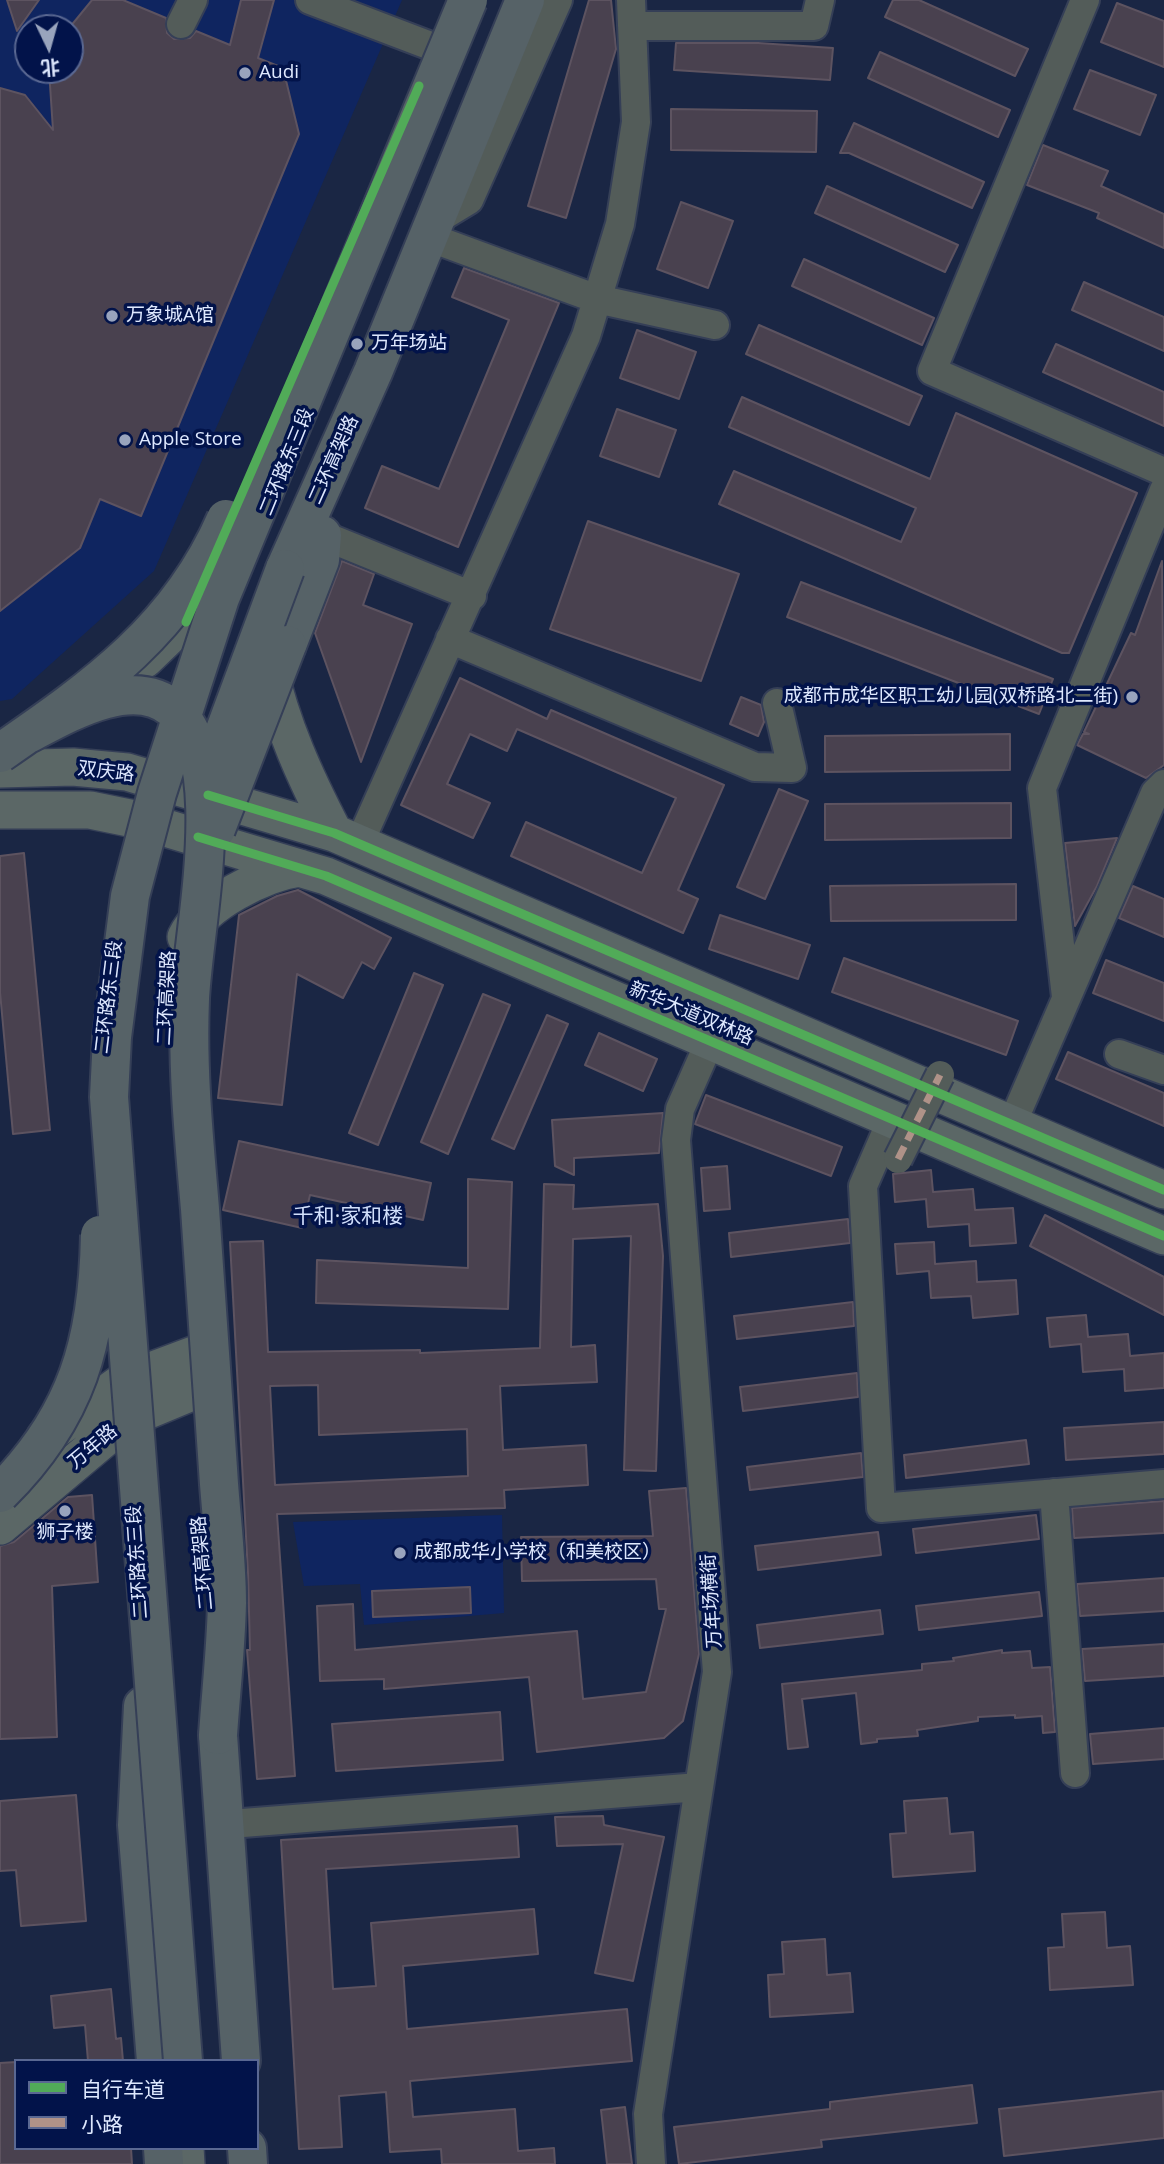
<!DOCTYPE html>
<meta charset="utf-8">
<style>
body{margin:0}
#map{position:relative;width:1164px;height:2164px;overflow:hidden;background:#1a2644;font-family:"Open Sans","Noto Sans SC",sans-serif}
canvas{display:block}
.legend{position:absolute;left:14px;top:2059px;width:245px;height:91px;box-sizing:border-box;background:#02134a;border:2px solid #5a6892;margin:0;padding:9px 12px;list-style:none;font-size:21px;color:#dee8fe}
.legend li{display:flex;align-items:center;gap:14px;height:35px}
.legend b{width:35px;border:2px solid #5a6892}
.north{position:absolute;left:14px;top:14px;width:70px;height:70px;box-sizing:border-box;background:#02134a;border:2px solid #5a6892;border-radius:50%;rotate:175deg;font-size:19px;font-weight:700;line-height:28px;text-align:center;color:#dee8fe}
.north::after{content:'';display:block;margin:auto;width:24px;height:32px;background:#99a4bd;clip-path:polygon(50% 0,100% 100%,50% 72%,0 100%)}
</style>
<div id="map">
<canvas width="1164" height="2164"></canvas>
<ul class="legend">
<li><b style="height:9px;background:#51ab58"></b>自行车道</li>
<li><b style="height:9px;background:#af9288"></b>小路</li>
</ul>
<div class="north">北</div>
</div>
<script>
const ctx = document.querySelector('canvas').getContext('2d');
ctx.lineJoin = 'round';
function paint(path, color) {
  ctx.fillStyle = color;
  ctx.fill(path, 'evenodd');
}
function trace(path, color, width, dash) {
  ctx.strokeStyle = color;
  ctx.lineWidth = width;
  ctx.lineCap = dash ? 'butt' : 'round';
  ctx.setLineDash(dash || []);
  ctx.stroke(path);
}
function drawText(font, color, halo, rows, align = 'center') {
  ctx.font = font + ' "Open Sans","Noto Sans SC",sans-serif';
  ctx.lineWidth = 7;
  ctx.setLineDash([]);
  ctx.textBaseline = 'middle';
  ctx.strokeStyle = halo;
  ctx.fillStyle = color;
  for (const [text, x, y, turn = 0] of rows) {
    ctx.save();
    ctx.translate(x, y);
    ctx.rotate((+turn || 0) * Math.PI / 180);
    ctx.textAlign = isNaN(turn) ? turn : align;
    if (halo) ctx.strokeText(text, 0, 0);
    ctx.fillText(text, 0, 0);
    ctx.restore();
  }
}
const built = new Path2D(`
 M0,0h402l-248,571 -142,128 -12,2zM28,28h42v42h-42z
 M502,1515l2,98 -140,12 -4,-41 -56,2 -11,-64z`);
const building = new Path2D(`
 M7,0h32l-22,31z
 M92,0h31l43,18 1,15 7,6 16,-1 6,-7 34,14 11,-45h33l-16,58 25,10 16,66 -158,382 -41,-17 -20,49 -80,63v-523l25,7 28,35 -4,-60h21v-43z
 M589,0h22l5,49 -50,169 -38,-12z
 M893,0h26l109,49 -13,27 -130,-59z
 M1117,3l47,18v46l-63,-25z
 M676,43h82l75,5 -3,32 -156,-10z
 M880,52l130,58 -12,27 -130,-59z
 M1090,70l66,25 -16,40 -66,-26z
 M671,109l146,2 -1,41 -145,-2z
 M854,123l130,59 -12,26 -123,-55h-9z
 M1043,145l65,26 -7,15 63,28v34l-67,-30 2,-5 -72,-28z
 M827,186l131,59 -13,27 -130,-59z
 M681,202l52,19 -25,67 -51,-19z
 M804,259l130,59 -12,27 -130,-59z
 M464,268l95,35 -101,244 -93,-39 17,-42 57,23 70,-169 -57,-23z
 M1084,282l80,35v34l-92,-41z
 M759,325l163,71 -13,29 -163,-71z
 M637,330l59,22 -17,47 -59,-21z
 M1056,344l108,48v34l-121,-54z
 M742,397l188,82 26,-66 181,80 -68,160h-7l-343,-149 15,-33 167,71 15,-34 -187,-81z
 M617,409l59,21 -17,47 -59,-21z
 M588,521l151,53 -38,107 -151,-52z
 M342,561l32,13 -11,31 49,19 -51,138 -46,-129z
 M1162,561l2,204 -18,13 -69,-33 6,-11h6l-5,-2 47,-99 4,2z
 M801,582l252,97 -14,35 -252,-97z
 M460,678l87,41 4,-9 173,75 -46,105 20,9 -15,34 -172,-77 15,-34 116,51 34,-75 -159,-69 -10,22 -37,-17 -23,50 43,19 -17,35 -72,-33z
 M741,697l20,8 3,17 -6,14 -28,-12z
 M1010,734v36l-185,2v-36z
 M779,789l29,12 -43,98 -28,-12z
 M1011,803v35l-186,2v-36z
 M1117,838l-20,48 -22,40 -10,-83z
 M24,853l26,277 -37,4 -13,-142v-136z
 M1016,884v36l-185,1 -1,-35z
 M1133,886l31,13v38l-45,-19z
 M298,890l93,48 -17,31 -12,-7 -19,36 -46,-24 -15,131 -64,-7 21,-183 38,-19z
 M720,915l90,30 -12,34 -89,-30z
 M844,958l174,63 -12,34 -174,-63z
 M1106,960l58,23v38l-71,-28z
 M414,973l29,12 -65,160 -29,-12z
 M483,994l27,11 -62,149 -27,-12z
 M547,1015l21,9 -54,125 -22,-10z
 M599,1033l58,26 -14,32 -58,-26z
 M1068,1052l96,41v33l-108,-47z
 M706,1095l136,52 -11,29 -136,-52z
 M663,1113l-4,40 -85,5v17l-19,-9 -3,-46z
 M239,1141l192,42 -8,37 -113,-25 -8,33 -79,-18z
 M727,1166l3,43 -26,2 -3,-43z
 M931,1170l2,22 40,-3 2,21 38,-2 3,35 -46,3 -1,-22 -41,3 -2,-28 -31,3 -2,-28z
 M468,1179l44,3 -4,127 -192,-6 1,-43 151,8z
 M544,1184l30,1 -1,24 85,-5 5,52 -7,215 -32,-1 7,-234 -58,3 -2,108 24,-2 2,37 -97,4 3,64 83,-5 2,40 -84,5 1,18 -228,6 18,262 -38,3 -10,-129h3l-2,-77 -18,-331 33,-1 5,111 152,-2v3l120,-5zM318,1385l1,50 148,-6 1,47 -193,9 -5,-99z
 M1045,1215l119,62v38l-134,-69z
 M848,1219l2,24 -119,14 -2,-24z
 M934,1242l1,22 41,-3 1,21 39,-2 2,34 -45,4 -2,-22 -40,2 -2,-27 -32,3 -2,-30z
 M853,1302l1,24 -117,13 -3,-23z
 M1086,1315l2,22 40,-3 2,22 34,-3v35l-39,3 -1,-22 -41,3 -2,-28 -31,3 -3,-29z
 M857,1373l1,24 -115,14 -3,-24z
 M1164,1422v32l-98,6 -2,-32z
 M1026,1440l3,24 -123,14 -2,-23z
 M861,1453l2,24 -113,13 -3,-23z
 M686,1488l13,166 -16,67 -19,17 -127,14 -8,-75 -145,12v-10l-64,2 -3,-75 36,-2 2,46 222,-19 6,68 63,-7 20,-83h-7l-3,-30 -134,2 -1,-44 132,-1 -4,-45z
 M92,1495l6,87 -46,4 5,151 -57,2v-193l14,-4 54,-45z
 M1164,1501v32l-90,5 -2,-30z
 M1036,1515l3,24 -123,14 -3,-24z
 M878,1532l3,23 -123,15 -3,-24z
 M1164,1578v33l-84,5 -3,-32z
 M470,1587l1,26 -98,4 -1,-26z
 M1039,1592l3,24 -123,14 -3,-24z
 M880,1610l3,24 -123,14 -3,-23z
 M1164,1644v32l-79,5 -3,-32z
 M1002,1650v3l28,-2 2,17 18,-1 5,65 -12,1 -1,-17 -27,2v-3l-37,2v4l-61,9 1,6 -41,3v3l-16,2 -5,-51 -54,6 6,48 -20,2 -6,-65 140,-14v-6l32,-3 -1,-3z
 M500,1712l3,48 -167,11 -4,-47z
 M1164,1728v31l-71,5 -3,-30z
 M76,1795l10,126 -65,5 -5,-56 -16,1v-70z
 M947,1798l3,36 23,-2 2,39 -82,6 -3,-43 16,-1 -2,-32z
 M603,1816l1,9 60,12 -31,144 -38,-8 28,-129 -66,2 -2,-29z
 M517,1826l2,31 -193,12 7,120 43,-3 -5,-63 163,-14 4,45 -135,12 4,63 220,-20 5,52 -222,20 3,36 102,-8 3,42 36,-3 1,16h-113l-1,-15 -51,3 -4,-60 -47,4 3,51 -43,2 -18,-309z
 M1105,1912l2,36 23,-2 3,39 -83,5 -2,-42 16,-1 -2,-33z
 M825,1939l2,36 23,-2 3,39 -83,5 -2,-42 16,-1 -2,-32z
 M111,1989l5,50 5,-1 2,23h-35l-3,-36 -31,3 -3,-32z
 M16,2062v86h115l1,16h-132v-101z
 M972,2085l5,38 -156,17 1,7 -143,17 -5,-37 156,-18v-7z
 M1163,2091l1,47 -160,18 -5,-47z
 M625,2107l7,57h-25l-6,-54z`);
const minor = new Path2D(`
 M310,0l126,48
 M1085,0l-153,371 232,101
 M181,24l12,-24
 M632,26h182l6,-26
 M441,217l28,-17 89,-200
 M431,238l166,61 118,26
 M322,535l150,61
 M450,639l305,128 37,1 -15,-65
 M359,844l227,-508 34,-112 16,-102 -5,-122
 M1066,997l-24,-209 122,-298
 M1119,1054l45,16
 M892,1119l-29,67 18,322 283,-24
 M1012,1124l143,-331 9,-9
 M1054,1493l21,280
 M230,1824l469,-37
 M651,2164l-3,-50 69,-442 -41,-532 4,-31 30,-68`);
const major = new Path2D(`
 M145,659l84,-81
 M268,665c13,60 38,114 66,168
 M0,769l73,-2 54,5 207,61 830,357
 M0,810h90l49,10 187,56 838,360
 M186,937c15,-32 79,-65 114,-69
 M45,1437l79,-56 72,-27
 M0,1526l127,-107 72,-30
 M185,2148l1,16`);
const highway = new Path2D(`
 M285,569l88,-197 152,-372
 M287,645l33,-85 2,-25
 M143,1706l-6,119 19,236
 M218,1735l23,326
 M163,2148l1,16
 M247,2148l1,16`);
const minorBridge = new Path2D(`
 M898,1159l42,-84`);
const highwayBridge = new Path2D(`
 M28,734c38,-20 105,-60 145,-25 59,50 20,220 17,290 -3,71 4,140 10,210 6,91 13,183 19,275 3,39 8,80 8,119 -1,44 -6,88 -9,132
 M0,753c96,-66 179,-125 226,-234
 M205,784l80,-215
 M216,829l71,-184
 M0,1493c77,-76 98,-152 100,-258
 M183,2061l-74,-964 3,-60 18,-141 27,-103 63,-195 248,-598`);
const quiet = new Path2D(`
 M898,1159l42,-84`);
const cycleway = new Path2D(`
 M186,622l233,-536
 M208,795l126,38 830,357
 M198,837l128,39 838,360`);
const markers = [
 [245,73,7,"#99a4bd"],
 [112,316,7,"#99a4bd"],
 [357,344,7,"#99a4bd"],
 [125,440,7,"#99a4bd"],
 [1132,697,7,"#99a4bd"],
 [65,1511,7,"#99a4bd"],
 [400,1553,7,"#99a4bd"]
];
const poiNames = [
 ["Audi",259,73],
 ["万象城A馆",126,316],
 ["万年场站",371,344],
 ["Apple Store",139,440],
 ["成都市成华区职工幼儿园(双桥路北二街)",1118,697,"right"],
 ["狮子楼",65,1533,"center"],
 ["成都成华小学校（和美校区）",414,1553]
];
const streetNames = [
 ["二环高架路",334,460,-66],
 ["二环路东三段",287,462,-68],
 ["双庆路",106,772,7],
 ["二环路东三段",109,997,-83],
 ["二环高架路",167,998,-87],
 ["新华大道双林路",691,1014,23],
 ["万年路",93,1447,-40],
 ["二环路东三段",138,1562,-94],
 ["二环高架路",203,1563,-95],
 ["万年场横街",712,1601,-94]
];
const neighbourhoodNames = [
 ["千和·家和楼",348,1217]
];
paint(built, '#0f2560');
paint(building, '#49414f');
trace(building, '#5d5360', 2);
trace(minor, '#353f57', 32);
trace(major, '#353f57', 40);
trace(highway, '#353f57', 42);
trace(minor, '#535c59', 28);
trace(major, '#5b6766', 37);
trace(highway, '#566267', 38);
trace(minorBridge, '#353f57', 32, []);
trace(highwayBridge, '#353f57', 42, []);
trace(minorBridge, '#535c59', 28);
trace(highwayBridge, '#566267', 38);
trace(quiet, '#af9288', 7, [14, 7]);
trace(cycleway, '#51ab58', 9);
for (const [x, y, r, color] of markers) {
  const dot = new Path2D();
  dot.arc(x, y, r, 0, 2 * Math.PI);
  ctx.fillStyle = color;
  ctx.fill(dot);
  trace(dot, '#02134a', 2.5);
}
drawText('19px', '#dee8fe', '#02134a', poiNames, 'left');
drawText('19px', '#dee8fe', '#02134a', streetNames);
drawText('21px', '#d1dffb', '#02134a', neighbourhoodNames);
</script>
